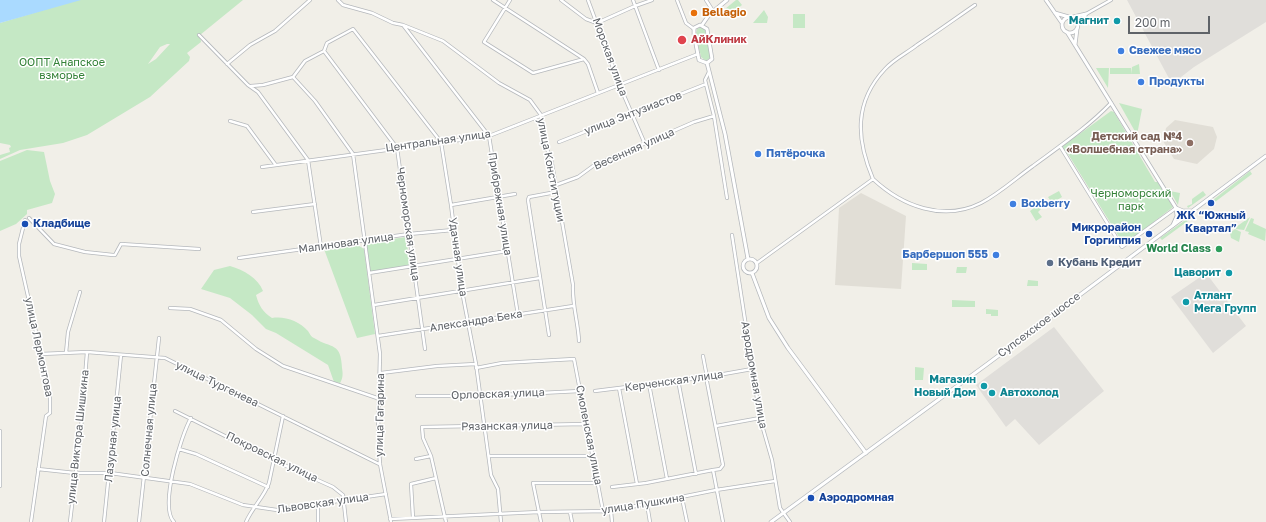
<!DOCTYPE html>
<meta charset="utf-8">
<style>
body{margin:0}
#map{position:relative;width:1266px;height:522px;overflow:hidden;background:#f1efe8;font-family:"Golos Text",sans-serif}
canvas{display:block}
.scale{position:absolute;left:1128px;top:16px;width:82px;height:18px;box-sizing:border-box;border:2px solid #5f6368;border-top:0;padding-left:5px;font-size:12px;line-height:14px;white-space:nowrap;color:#5f6368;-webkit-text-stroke:3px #fff;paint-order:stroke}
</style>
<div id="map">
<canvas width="1266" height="522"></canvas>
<div class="scale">200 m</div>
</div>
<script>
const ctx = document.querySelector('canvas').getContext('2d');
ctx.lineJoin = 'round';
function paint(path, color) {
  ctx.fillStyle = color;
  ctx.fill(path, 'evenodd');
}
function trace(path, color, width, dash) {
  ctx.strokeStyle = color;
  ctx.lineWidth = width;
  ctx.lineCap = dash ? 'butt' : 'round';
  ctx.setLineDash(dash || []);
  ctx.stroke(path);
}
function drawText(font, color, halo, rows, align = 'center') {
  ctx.font = font + ' "Golos Text",sans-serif';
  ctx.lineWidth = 3;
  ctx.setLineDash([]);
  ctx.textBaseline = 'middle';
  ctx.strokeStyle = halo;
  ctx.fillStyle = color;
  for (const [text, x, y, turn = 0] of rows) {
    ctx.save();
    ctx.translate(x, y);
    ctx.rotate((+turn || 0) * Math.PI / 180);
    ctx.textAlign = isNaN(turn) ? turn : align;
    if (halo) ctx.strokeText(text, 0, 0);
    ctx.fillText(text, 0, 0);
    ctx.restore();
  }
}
const industrial = new Path2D(`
 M1127,0h139v22l-72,45 -22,17z
 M1206,273l40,53 -33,27 -42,-56z
 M1054,327l50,64 -65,54 -24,-26 -9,8 -30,-42z`);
const education = new Path2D(`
 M1175,120l38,7 4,10 -3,12 -17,15 -23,-5 -11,-18 3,-13z
 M861,193l45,23 -5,73 -66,-4 4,-77z`);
const green = new Path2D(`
 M76,0h167l-43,35 1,7 -14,11 3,4 -1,4 -39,36 -63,38 -24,8 -43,7 -20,9v-4l10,-3 -1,-4 2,-1 -1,-2 -10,-2v-120zM167,44h3l-14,15 -8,5 12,-17z
 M736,0h2l4,5 -12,10 -5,-6z
 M764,10l4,7 -1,6h-14z
 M793,14h12v14h-12z
 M701,27l4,3 5,25v3l-4,3 -5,-4 -5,-23 1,-5z
 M1139,64l1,10h-9l1,-7z
 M1096,68h13l-1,20z
 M1110,68h21v6h-21z
 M1119,103l23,6 -5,26z
 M1111,111l3,1 41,70h3l15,25 -49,38 -56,-91 -5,-4v-4z
 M27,150l17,2 6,29 5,13 -3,9 -25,7v4l-11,10 -16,7v-70z
 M1250,171l2,3 -37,28 -2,-2z
 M1059,191l3,6 -10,6 -4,-6z
 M1170,191l10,2 -2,12z
 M1203,191l3,4 -18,13 -1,-2 5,-2v-5z
 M1038,205l3,4 -3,3 4,5 -6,4 -6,-10z
 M1191,216l1,2 -30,22 -2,-2z
 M1250,217l-6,13 -8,-1v-2z
 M1251,218l3,1 -1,4 13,6 -1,12 -17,-7 1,-2 -4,-1z
 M1235,229l6,3 -2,10 -8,-4 -1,-5z
 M406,237l4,28 -40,7 -5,-29z
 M356,244l8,5 11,85 -18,4 -33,-89z
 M912,263l15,1v6h-15z
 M230,266c14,4 28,12 33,25l-7,4c3,11 7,17 16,23 13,-2 27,3 36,13 2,3 3,6 6,7 18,11 27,4 28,30 1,6 1,10 -2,15l-6,-1 -6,-17 -52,-32 -10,-4 -14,-14 -22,-17 -29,-9 13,-19z
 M957,267h10l-1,6h-10z
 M1028,280l10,1v5h-11z
 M952,300l23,1v6h-23z
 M986,309l12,1v6h-7v-6v4h-5z
 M915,367l9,1 -1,12h-8z`);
const water = new Path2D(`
 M0,0h81l-81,23z`);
const minor = new Path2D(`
 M338,0l5,5 29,8 21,10 10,2 40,16 56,42 31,17 11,15 1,17 3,13 6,13 22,127c-1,20 5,36 6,56
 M493,0l91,59 4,5 10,29
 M510,0l-26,42 49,31 51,-14
 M561,0l25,19 11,4
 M588,0l31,84 26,60
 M633,0l26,70
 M677,0l9,23 8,6
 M706,0l7,11
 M1086,14l25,-14
 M597,23l38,-17 17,-6
 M403,25l86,111 29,179
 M199,35l49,50 10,7 50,68 13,87
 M324,51l73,97 28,201
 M227,64l23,-19 25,-14 35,-31
 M709,72l-4,8 9,36 13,82
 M293,77l22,24 38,53 27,200 -2,80 2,30 11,58
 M251,86l12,-1 30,-8 12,-16 19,-10 3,-8 26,-14 88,113 10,63 11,86 14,73 15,111 7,14 3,33
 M230,121l17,5 28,38
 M559,142l147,-58
 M1060,146l62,101 54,-39
 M262,167l227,-31 209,-82
 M873,179c-17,-40 -19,-77 12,-110 9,-10 22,-16 32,-24 20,-13 39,-27 58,-40
 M556,185l22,-8 15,-11 101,-44 20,-6
 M451,205l64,-11
 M253,212l62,-8
 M29,218l25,26 31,8 28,3h2l6,-11 78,5
 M25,220l-6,24v12l31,139v18l-4,3 -15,106
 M732,235l28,183 12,42 8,48 10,14
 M239,258l170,-24 44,-4
 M757,263l116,-84c29,27 70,43 108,24 19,-10 35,-25 52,-37 27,-20 55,-39 78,-63
 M369,273l138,-22
 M374,305l166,-27
 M170,308l20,1 31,11 35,29 27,17 97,33
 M549,335l-21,-135 1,-3 27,-5
 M378,336l195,-30
 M66,353l2,-21 12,-40
 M41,354l46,-2 78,6 214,106
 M703,356l4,21
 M476,368l26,-5 72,-4 29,152
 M381,373l56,-7 39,-2
 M678,380l18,94
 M707,382l16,83 -3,4 -7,1 10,52
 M649,384l18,95
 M619,388l18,96
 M595,391l112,-14 45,-8
 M417,396h63l100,-5
 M175,411l100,50 58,26 10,8 3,27
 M716,426l44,-8
 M0,431v55
 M179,449l17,5 72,33
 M489,456h103
 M416,459l15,-3
 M38,469l37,4h35l80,11 53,21 34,5 109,-16
 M436,478l-5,-22 -8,-18 -1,-11 164,-3
 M612,487l34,-4 67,-13
 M682,498l5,24
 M647,504l3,18
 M318,505v17
 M611,511l1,11
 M570,512l2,10
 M413,518l-2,-34 25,-6 10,44
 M390,519l149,-7 72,-1 105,-21 59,-9
 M70,522l11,-93 6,-77
 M104,522l17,-167
 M139,522l20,-184
 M174,522c-15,-15 7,-87 17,-104
 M246,522c6,-14 18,-25 23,-39l14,-67
 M541,522l-8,-39h65`);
const tertiary = new Path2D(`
 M1046,0l16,23
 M1055,13l14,4
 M1073,17l13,-3
 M1062 25a8 8 0 1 1 16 0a8 8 0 1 1-16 0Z
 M1078,23l7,-7
 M700,25l7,4 5,30 -5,4 -8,-3 -5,-26v-6z
 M702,25l7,-10 18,-15
 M1067,32l109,176 1,8 -4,9
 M1075,45l2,-16
 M707,63l18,71 23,125
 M1176,208l7,3h8
 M743 266a7 7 0 1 1 14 0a7 7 0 1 1-14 0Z
 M752,273l17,45 19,30 78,105`);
const secondary = new Path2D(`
 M771,522l215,-157 280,-209`);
const markers = [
 [694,13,4,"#e8710a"],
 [1117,21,4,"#0f9aa8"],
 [682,40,5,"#e0444e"],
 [1121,51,4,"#3f7fe0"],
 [1141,82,4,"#3f7fe0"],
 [1190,143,4,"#8d6e63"],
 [758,154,4,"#3f7fe0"],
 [1211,203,4,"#1a4fb4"],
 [1013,204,4,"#3f7fe0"],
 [25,224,4,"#1a4fb4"],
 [1149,234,4,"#1a4fb4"],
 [1219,249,4,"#2e9e5b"],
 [996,255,4,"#3f7fe0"],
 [1050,263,4,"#5c6f8a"],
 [1229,273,4,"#0f9aa8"],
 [1186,302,4,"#0f9aa8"],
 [984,386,4,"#0f9aa8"],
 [992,393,4,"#0f9aa8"],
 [811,498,4,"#1a4fb4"]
];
const foodNames = [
 ["Bellagio",702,13]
];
const cultureNames = [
 ["Магнит",1109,21],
 ["Цаворит",1221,273],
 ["Атлант",1194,296,"left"],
 ["Мега Групп",1194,309,"left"],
 ["Магазин",976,380],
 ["Новый Дом",976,393],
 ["Автохолод",1000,393,"left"]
];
const healthNames = [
 ["АйКлиник",691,40]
];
const shopNames = [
 ["Свежее мясо",1129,51],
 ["Продукты",1149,82],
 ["Пятёрочка",766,154],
 ["Boxberry",1021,204],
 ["Барбершоп 555",988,255,"right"]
];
const streetNames = [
 ["Морская улица",610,57,70],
 ["улица Энтузиастов",633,113,-21],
 ["Центральная улица",438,141,-8],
 ["Весенняя улица",634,149,-24],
 ["улица Конституции",551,170,79],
 ["Прибрежная улица",500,204,81],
 ["Черноморская улица",408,224,82],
 ["Малиновая улица",346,243,-8],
 ["Удачная улица",458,257,82],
 ["Александра Бека",476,321,-9],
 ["Супсехское шоссе",1039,325,-37],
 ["улица Лермонтова",39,347,78],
 ["Аэродромная улица",754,375,80],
 ["Керченская улица",674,381,-8],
 ["улица Тургенева",217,384,26],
 ["Орловская улица",498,394,-2],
 ["улица Гагарина",380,415,-89],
 ["Рязанская улица",507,426,-1],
 ["Солнечная улица",149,430,-85],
 ["Смоленская улица",589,435,79],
 ["улица Виктора Шишкина",78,437,-84],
 ["Лазурная улица",113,439,-84],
 ["Покровская улица",272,457,26],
 ["Львовская улица",323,503,-8],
 ["улица Пушкина",643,504,-9]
];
const parkNames = [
 ["ООПТ Анапское",62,63],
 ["взморье",62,76],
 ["Черноморский",1131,194],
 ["парк",1131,207]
];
const educationNames = [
 ["Детский сад №4",1182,137],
 ["«Волшебная страна»",1182,150]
];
const transitNames = [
 ["ЖК “Южный",1211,216,"center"],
 ["Квартал”",1211,229,"center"],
 ["Кладбище",33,224],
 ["Микрорайон",1141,228,"right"],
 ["Горгиппия",1141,241,"right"],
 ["Аэродромная",819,498]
];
const leisureNames = [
 ["World Class",1211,249]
];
const serviceNames = [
 ["Кубань Кредит",1058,263]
];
paint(industrial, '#e0deda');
paint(education, '#e1ded6');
paint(green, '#c5e8c5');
paint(water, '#aadaff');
trace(minor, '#b5b8bc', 4);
trace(tertiary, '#b5b8bc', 4.5);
trace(secondary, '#b6babf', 4.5);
trace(minor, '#fff', 2.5);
trace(tertiary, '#fff', 3);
trace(secondary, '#fff', 3);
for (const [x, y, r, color] of markers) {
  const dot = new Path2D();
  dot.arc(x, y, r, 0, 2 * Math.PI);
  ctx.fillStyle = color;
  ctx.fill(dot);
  trace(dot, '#fff', 1.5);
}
drawText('bold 11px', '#c56008', '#fff', foodNames, 'left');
drawText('bold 11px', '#0d838f', '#fff', cultureNames, 'right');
drawText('bold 11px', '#be3a42', '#fff', healthNames, 'left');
drawText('bold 11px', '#366cbe', '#fff', shopNames, 'left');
drawText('11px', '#5f6368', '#fff', streetNames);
drawText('11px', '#348238', '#fff', parkNames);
drawText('bold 11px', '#785e54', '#fff', educationNames, 'right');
drawText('bold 11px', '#164399', '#fff', transitNames, 'left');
drawText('bold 11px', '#27864d', '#fff', leisureNames, 'right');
drawText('bold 11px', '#4e5e75', '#fff', serviceNames, 'left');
</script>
